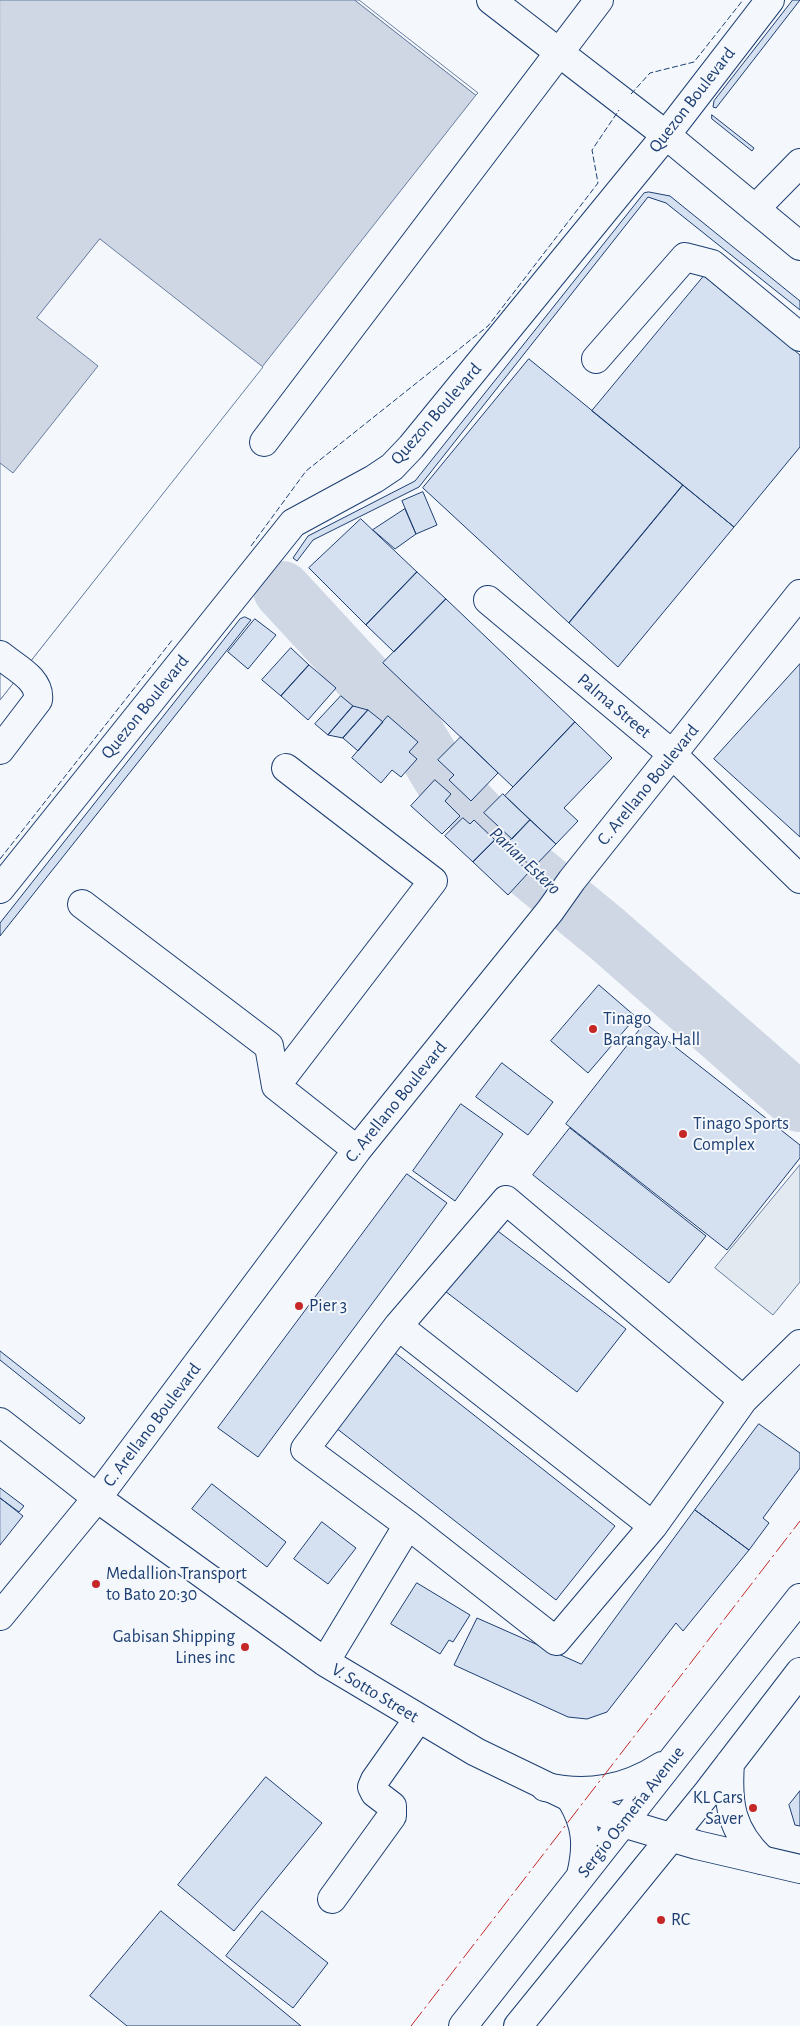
<!DOCTYPE html>
<meta charset="utf-8">
<style>
body{margin:0}
canvas{display:block;background:#f4f7fb}
</style>
<canvas width="800" height="2026"></canvas>
<script>
const ctx = document.querySelector('canvas').getContext('2d');
ctx.lineJoin = 'round';
function paint(path, color) {
  ctx.fillStyle = color;
  ctx.fill(path, 'evenodd');
}
function trace(path, color, width, dash) {
  ctx.strokeStyle = color;
  ctx.lineWidth = width;
  ctx.lineCap = dash ? 'butt' : 'round';
  ctx.setLineDash(dash || []);
  ctx.stroke(path);
}
function drawText(font, color, halo, rows, align = 'center') {
  ctx.font = font + ' "Alegreya Sans",sans-serif';
  ctx.lineWidth = 4;
  ctx.setLineDash([]);
  ctx.textBaseline = 'middle';
  ctx.strokeStyle = halo;
  ctx.fillStyle = color;
  for (const [text, x, y, turn = 0] of rows) {
    ctx.save();
    ctx.translate(x, y);
    ctx.rotate((+turn || 0) * Math.PI / 180);
    ctx.textAlign = isNaN(turn) ? turn : align;
    if (halo) ctx.strokeText(text, 0, 0);
    ctx.fillText(text, 0, 0);
    ctx.restore();
  }
}
const green = new Path2D(`
 M800,1165v117l-27,33 -58,-47z`);
const water = new Path2D(`
 M0,0h355l121,95 -476,605z`);
const pier = new Path2D(`
 M355,0h4l119,93 -2,2z
 M100,239l163,128 -263,333v-237l13,10 85,-107 -61,-48z`);
const river = new Path2D(`
 M282,590l135,146 25,42 85,90 79,65 194,170`);
const building = new Path2D(`
 M793,0h7l-84,108 -3,-1 1,-6z
 M712,115l42,33 -2,3 -40,-32z
 M649,192l21,4 130,105v9l-134,-107 -18,-6 -229,290 -106,53 -16,21 -4,-3 15,-22 107,-55 229,-288z
 M704,276l96,79v92l-66,80 -142,-116z
 M529,359l154,126 -114,138 -146,-135z
 M683,485l51,42 -116,140 -49,-44z
 M423,492l14,33 -21,9 -14,-33z
 M405,509l11,25 -21,15 -22,-19z
 M361,519l56,53 -51,53 -57,-57z
 M417,572l29,27 -52,53 -28,-27z
 M446,599l129,123 -62,65 -130,-124z
 M245,617l6,3 -251,316v-13l240,-304z
 M255,619l21,16 -28,34 -20,-17z
 M291,648l18,17 -28,31 -19,-16z
 M800,664v173l-86,-78z
 M309,665l27,23 -28,32 -27,-24z
 M341,696l12,10 -25,29 -13,-11z
 M353,706l15,4 -25,28 -15,-3z
 M368,710l15,12 -25,29 -15,-13z
 M388,716l30,26 -9,10 8,7 -16,18 -9,-7 -11,13 -29,-25z
 M575,722l37,36 -48,50 14,13 -22,23 -51,-48z
 M461,737l37,36 -27,28 -22,-21 5,-5 -16,-15z
 M435,780l16,14 -6,7 15,15 -18,18 -31,-28z
 M503,794l27,26 -18,19 -28,-26z
 M463,818l7,6 4,-4 21,20 -22,22 -28,-26z
 M530,820l26,24 -23,24 -26,-24z
 M495,840l34,32 -21,23 -35,-33z
 M599,985l37,32 -48,56 -37,-32z
 M645,1023l155,122v13l-73,92 -161,-126z
 M502,1063l51,39 -25,33 -52,-38z
 M461,1104l42,30 -48,67 -42,-30z
 M570,1128l136,108 -37,47 -136,-108z
 M407,1174l40,29 -189,254 -40,-29z
 M490,1225l136,104 -49,63 -136,-104z
 M390,1349l225,177 -59,74 -225,-176z
 M0,1351l85,67 -5,6 -80,-64z
 M759,1424l41,29v15l-37,50 6,5 -20,27 -54,-40z
 M212,1484l74,58 -19,25 -75,-58z
 M0,1488l24,18 -5,6 -19,-14z
 M0,1498l23,18 -23,29z
 M695,1510l54,40 -66,81 -7,-8 -69,89 -20,7 -19,-2 -114,-52 23,-47 104,46z
 M322,1522l34,26 -28,36 -34,-25z
 M417,1583l53,32 -17,27 -4,-2 -9,14 -49,-30z
 M266,1777l56,46 -88,108 -56,-46z
 M800,1791v35l-5,-1 -6,-20z
 M161,1911l140,115h-174l-37,-30z
 M262,1911l66,52 -35,45 -67,-52z`);
const minor = new Path2D(`
 M491,0l175,135 134,111
 M755,209l45,-46
 M596,359l89,-102 27,7 88,73
 M264,442l335,-442
 M488,600l184,154 128,125
 M0,655c14,12 41,24 38,45l-38,50
 M0,889l293,-366 81,-44 18,-12 19,-20 255,-312 104,-135
 M82,904l187,142 7,40 81,64
 M276,1086l157,-205 -147,-113
 M398,1326l255,200
 M743,1400l-237,-200 -108,126 -93,123 103,76 148,116 97,-115 90,-126 57,-56
 M0,1422l97,76 228,164 151,90 147,71 74,22 103,24
 M0,1616l97,-118 260,-348 193,-239 22,-31 228,-286
 M325,1662l83,-137
 M332,1899l60,-83v-10l-17,-13 -3,-6 3,-7 43,-61`);
const highway = new Path2D(`
 M730,1763c-3,41 1,68 32,97
 M545,1787c43,9 80,3 117,-21
 M571,1799c16,26 17,47 10,76
 M463,2026l337,-428
 M518,2026l190,-234 92,-120`);
const fence = new Path2D(`
 M631,94l19,-21 44,-11 49,-62
 M251,546l55,-75 182,-145 110,-143 -6,-33 27,-40
 M0,859l173,-220`);
const power = new Path2D(`
 M411,2026l389,-505`);
const markers = [
 [593,1029,5,"#c62828"],
 [683,1134,5,"#c62828"],
 [299,1306,5,"#c62828"],
 [96,1584,5,"#c62828"],
 [245,1647,5,"#c62828"],
 [753,1808,5,"#c62828"],
 [661,1920,5,"#c62828"]
];
const streetNames = [
 ["Quezon Boulevard",692,100,-52],
 ["Quezon Boulevard",436,414,-49],
 ["Palma Street",614,706,40],
 ["Quezon Boulevard",145,707,-51],
 ["C. Arellano Boulevard",648,785,-51],
 ["C. Arellano Boulevard",396,1102,-51],
 ["C. Arellano Boulevard",152,1425,-53],
 ["V. Sotto Street",375,1693,31],
 ["Sergio Osmeña Avenue",631,1812,-52]
];
const poiNames = [
 ["Tinago",603,1019],
 ["Barangay Hall",603,1040],
 ["Tinago Sports",693,1124],
 ["Complex",693,1145],
 ["Pier 3",309,1306],
 ["Medallion Transport",106,1574],
 ["to Bato 20:30",106,1595],
 ["Gabisan Shipping",235,1637,"right"],
 ["Lines inc",235,1658,"right"],
 ["KL Cars",743,1798,"right"],
 ["Saver",743,1819,"right"],
 ["RC",671,1920]
];
const waterNames = [
 ["Parian Estero",525,861,43]
];
paint(green, '#e3e9f0');
trace(green, '#687fa3', 1);
paint(water, '#cfd7e4');
trace(water, '#687fa3', 1);
paint(pier, '#f4f7fb');
trace(pier, '#687fa3', 1);
trace(river, '#cfd7e4', 58);
paint(building, '#d5e0f0');
trace(building, '#1d3f73', 1);
trace(minor, '#1d3f73', 30);
trace(highway, '#1d3f73', 30);
trace(minor, '#f4f7fb', 28);
trace(highway, '#f4f7fb', 28);
trace(fence, '#1d3f73', 1, [6, 2.5]);
trace(power, '#c62828', 1, [18, 4, 2.5, 4]);
for (const [x, y, r, color] of markers) {
  const dot = new Path2D();
  dot.arc(x, y, r, 0, 2 * Math.PI);
  ctx.fillStyle = color;
  ctx.fill(dot);
  trace(dot, '#f4f7fb', 2);
}
drawText('18px', '#1d3f73', '#f4f7fb', streetNames);
drawText('18px', '#1d3f73', '#f4f7fb', poiNames, 'left');
drawText('italic 19px', '#1d3f73', '#f4f7fb', waterNames);
</script>
